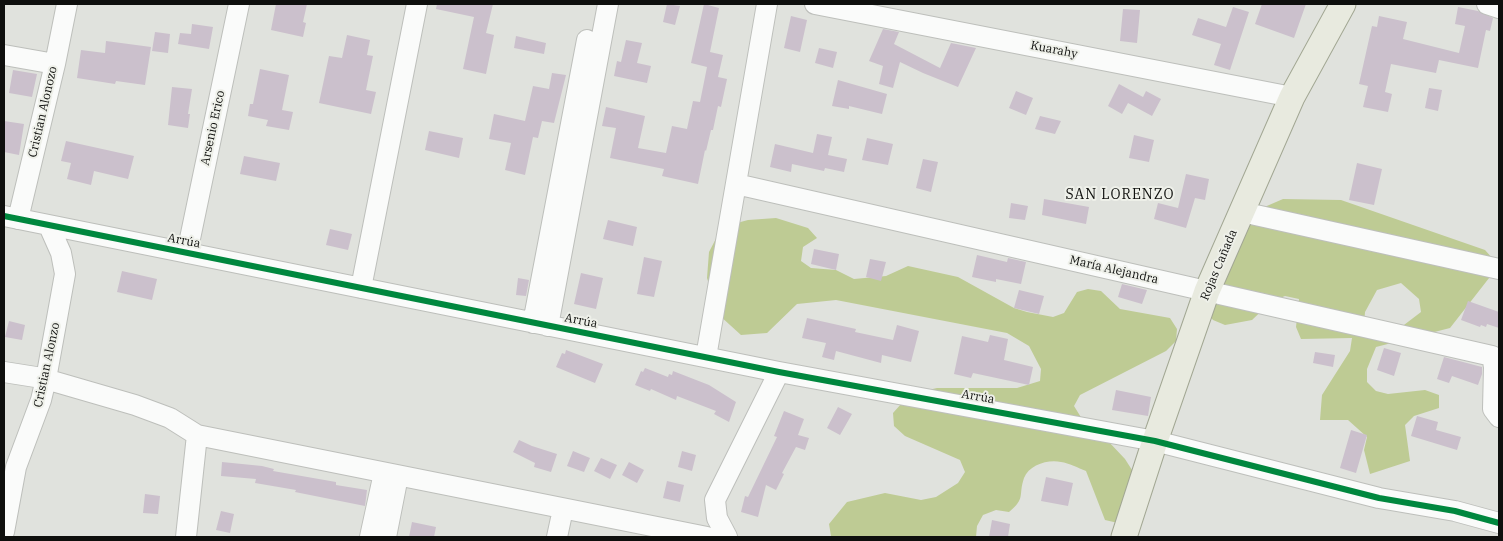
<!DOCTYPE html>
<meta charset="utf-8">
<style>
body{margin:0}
#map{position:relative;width:1503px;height:541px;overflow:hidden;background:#e0e2dd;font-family:"IBM Plex Serif",serif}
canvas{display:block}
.frame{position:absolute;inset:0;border:5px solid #0e0f0d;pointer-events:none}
</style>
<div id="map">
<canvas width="1503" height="541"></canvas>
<div class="frame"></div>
</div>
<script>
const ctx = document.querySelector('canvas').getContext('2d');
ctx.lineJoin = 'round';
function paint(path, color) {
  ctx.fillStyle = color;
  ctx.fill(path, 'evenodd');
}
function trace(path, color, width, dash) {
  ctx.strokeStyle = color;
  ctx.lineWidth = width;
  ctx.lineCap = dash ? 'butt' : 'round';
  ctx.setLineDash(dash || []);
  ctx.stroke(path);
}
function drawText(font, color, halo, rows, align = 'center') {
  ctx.font = font + ' "IBM Plex Serif",serif';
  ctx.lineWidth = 4;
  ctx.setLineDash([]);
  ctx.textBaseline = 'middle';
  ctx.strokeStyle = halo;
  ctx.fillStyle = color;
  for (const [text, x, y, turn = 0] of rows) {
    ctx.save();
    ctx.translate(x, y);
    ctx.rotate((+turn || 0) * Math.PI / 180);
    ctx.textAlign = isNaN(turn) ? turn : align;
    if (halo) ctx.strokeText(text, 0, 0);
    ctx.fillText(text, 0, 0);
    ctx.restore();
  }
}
const forest = new Path2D(`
 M1283,199l58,1 144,50 9,10 -1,13 -43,55 -74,19 -9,22v13l9,9 12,3 37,-4 14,5v13l-25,8 -9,9 5,36 -40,13 -6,-24 3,-13 -19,-17h-28l2,-25 28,-44 2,-13 -51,1 -5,-12 3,-28 -14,-3 -13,5 -20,19 -27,5 -12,-5 -9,-11 42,-94zM1401,283l18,16 2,13 -21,16 -36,-3 1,-13 12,-22z
 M776,218l32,10 9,10 -14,9 -2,14 10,7 25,2 18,9 32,-3 22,-10 50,11 56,31 13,4 26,5 11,-4 13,-21 11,-3 13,2 19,18 50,9 7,11 -1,12 -10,10 -86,44 -6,11 13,21 21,14 17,18 7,11 4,12 -18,41 -13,-3 -19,-49c-8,-3 -17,-8 -25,-9 -13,-3 -32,3 -37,16 -6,18 2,20 -15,34l-13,-2 -13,5 -6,11 -1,11 -145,-1 -2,-12 18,-22 38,-9 36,7 15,-3 22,-14 7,-11 -5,-12 -55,-24 -11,-10 -1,-13 17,-19 27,-6h80l23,-7 1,-12 -12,-23 -22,-13 -171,-33 -39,4 -30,29 -26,2 -22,-20 -12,-37 2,-26 13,-25 26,-7z`);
const building = new Path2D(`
 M276,4h31l-4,18 3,1 -3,14 -32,-7z
 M437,4h56l-7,29 8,2 -8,39 -23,-5 11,-52 -38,-8z
 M667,4l13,2 -5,19 -12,-3z
 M704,4l15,4 -9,44 13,3 -5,22 9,2 -6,28 -3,-1 -5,24h-2l-5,21 -1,-1 -7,34 -36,-8 2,-7 -54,-11 6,-30 -14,-2 4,-19 39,9 -7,32 28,5 6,-27 15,3 6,-28 7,1 7,-35 -16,-4z
 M1262,4h44l-12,34 -39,-14z
 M1233,7l16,5 -19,58 -16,-5 7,-21 -29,-9 6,-17 28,9z
 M1458,7l20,4 15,7 -3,13 -4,-1 -8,38 -39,-8 -3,13 -45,-9 -6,28 7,2 -4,18 -25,-5 5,-21 -9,-2 13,-58 5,1 2,-11 28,6 -4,17 56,14 6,-27 -10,-2z
 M1123,9l17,1 -3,33 -17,-2z
 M791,16l16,4 -7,32 -16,-4z
 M192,24l21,3 -4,22 -31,-5 2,-11 11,1z
 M883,29l16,3 -5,12 46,24 11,-25 25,5 -18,39 -35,-14 -23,-11 -7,26 -14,-4 4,-18 -14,-5z
 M155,32l15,2 -2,19 -16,-2z
 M347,35l23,5 -3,15 6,1 -7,34 10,2 -5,22 -52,-11 10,-47 13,2z
 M516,36l30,7 -2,11 -30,-6z
 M626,40l16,3 -5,20 14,3 -4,17 -33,-7 3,-15 4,1z
 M106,41l45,6 -6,38 -29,-4 -1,3 -38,-6 4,-28 24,3z
 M819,48l18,4 -4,16 -18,-5z
 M260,69l29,6 -7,35 11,2 -4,18 -23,-4 2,-6 -20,-4 2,-12h3z
 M13,70l24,4 -5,23 -23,-4z
 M552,73l14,2 -12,48 -12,-2 -4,17 -5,-1 -8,38 -20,-5 6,-27 -22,-4 5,-25 31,7 8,-35 16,3z
 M838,80l49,14 -5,20 -33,-8v3l-17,-3z
 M1119,84l24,13 3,-6 15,8 -9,17 -24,-13 -6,11 -14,-8z
 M172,87l20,2 -4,25h2l-2,14 -20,-3z
 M1429,88l13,2 -4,21 -13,-3z
 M1016,91l17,7 -7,17 -17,-7z
 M1040,116l21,5 -6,13 -20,-5z
 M4,121l20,3 -5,31 -15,-3z
 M429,131l34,7 -4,20 -34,-8z
 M817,134l15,3 -4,18 19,4 -3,13 -19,-4 -1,3 -32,-7 -1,8 -21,-5 5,-23 38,9z
 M1134,135l20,5 -5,22 -20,-4z
 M867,138l26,6 -5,21 -26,-5z
 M66,141l68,15 -6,23 -34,-8 -3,14 -24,-6 4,-16 -10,-2z
 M244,156l36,7 -4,18 -36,-7z
 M923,159l15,3 -7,30 -15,-4z
 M1357,163l25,6 -8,36 -25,-5z
 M1186,174l23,5 -4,21 -10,-2 -9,30 -32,-9 4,-16 20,5z
 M1044,199l45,8 -3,17 -44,-9z
 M1011,203l17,3 -3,14 -16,-2z
 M608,220l29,7 -4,19 -30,-7z
 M330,229l22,5 -4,16 -22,-5z
 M814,249l25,5 -3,16 -25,-6z
 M977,255l30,7 1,-4 18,4 -5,22 -25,-5v3l-24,-5z
 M644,257l18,4 -8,36 -17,-3z
 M870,259l16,3 -5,19 -15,-4z
 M122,271l35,8 -5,21 -35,-8z
 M581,273l22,5 -7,31 -22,-5z
 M518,278l11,2 -3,16 -10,-1z
 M1122,284l25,6 -5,14 -24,-7z
 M1019,290l25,6 -5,18 -25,-6z
 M1468,301l31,11v16l-12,-4 -1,3 -5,-2 -1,2 -19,-7z
 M807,318l49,11 -1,3 38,8 4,-15 22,6 -8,31 -29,-7 -1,8 -45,-12 -2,9 -12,-3 4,-14 -24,-5z
 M9,321l16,4 -3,15 -17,-3z
 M990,335l18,4 -4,21 29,7 -4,18 -56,-12 -2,5 -17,-4 8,-38 26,6z
 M1384,348l17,5 -7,23 -17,-6z
 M566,350l37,14 -8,19 -39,-16 6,-14 3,1z
 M1315,352l20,3 -2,12 -20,-4z
 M1444,357l38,10v7l-4,11 -26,-9 -3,7 -12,-4z
 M645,368l23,9 1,-3 3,1 1,-4 36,14 27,17 -7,20 -15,-8 2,-3 -39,-15 -1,4 -25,-11 -1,2 -15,-6 6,-14 2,1z
 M1116,390l35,7 -3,19 -36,-6z
 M838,407l14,7 -12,21 -13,-7z
 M784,411l20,8 -6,16 11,3 -4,12 -9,-3 -14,26 2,1 -8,16 -10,-5 -8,32 -17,-5 4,-16 3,1 29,-60 -3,-1z
 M1417,416l21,6 -2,8 25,7 -4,13 -46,-14z
 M1351,430l16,5 -11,38 -16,-5z
 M519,440l13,6 25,8 -6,18 -17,-5 1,-4 -22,-11z
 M573,451l17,7 -6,14 -17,-6z
 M682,451l14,4 -4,16 -14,-4z
 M601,458l16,7 -7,14 -16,-8z
 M222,462l40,4 12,3 -1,2 63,11v3l31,5 -2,16 -70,-14 1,-2 -41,-7 1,-4 -35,-3z
 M629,462l15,8 -7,13 -15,-8z
 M1046,477l27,6 -5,23 -27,-5z
 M667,481l17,4 -4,17 -17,-4z
 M145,494l15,2 -2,18 -15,-1z
 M221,511l13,3 -4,19 -14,-3z
 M992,520l18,4 -2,13h-19z
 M412,522l24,5 -2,10h-25z`);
const minor = new Path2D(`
 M815,4l477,93
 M1487,4l12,4
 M4,55l51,9
 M736,184l756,172 2,11 -1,42 6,8
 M1242,212l257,57
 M4,216l775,156 376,69 224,57 76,13 44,12
 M18,219l37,-155 12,-60
 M187,253l52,-249
 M361,288l56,-284
 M533,323l54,-283
 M548,326l60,-322
 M706,357l61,-353
 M4,372l38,6 93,27 35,13 27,17 510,102
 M4,532l12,-65 25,-67 5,-21 19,-105 -4,-21 -12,-27
 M186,537l11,-102
 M370,537l14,-64
 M386,537l12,-61
 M557,537l6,-28
 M727,537l-10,-19 -2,-18 64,-128`);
const major = new Path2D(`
 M1124,537l31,-96 52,-150 85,-194 51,-93`);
const cycleway = new Path2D(`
 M4,216l775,156 376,69 224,57 76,13 44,12`);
const streetNames = [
 ["Kuarahy",1054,50,11],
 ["Cristian Alonozo",43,112,-77],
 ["Arsenio Erico",213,128,-78],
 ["Arrúa",184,241,11],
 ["Rojas Cañada",1219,265,-67],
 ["María Alejandra",1114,270,13],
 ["Arrúa",581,321,11],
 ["Cristian Alonzo",47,365,-78],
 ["Arrúa",978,397,10]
];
const neighbourhoodNames = [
 ["SAN LORENZO",1120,195]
];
paint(forest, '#becb94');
paint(building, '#cbc0cc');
trace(minor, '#bdbfbb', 22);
trace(major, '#a2a793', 27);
trace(minor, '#fafbfa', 20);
trace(major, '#e8eadf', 25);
trace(cycleway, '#00873e', 6);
drawText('12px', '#0e0f0d', '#eef0e9', streetNames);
ctx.letterSpacing = '1px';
drawText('14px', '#0e0f0d', '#eef0e9', neighbourhoodNames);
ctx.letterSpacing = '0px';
</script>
